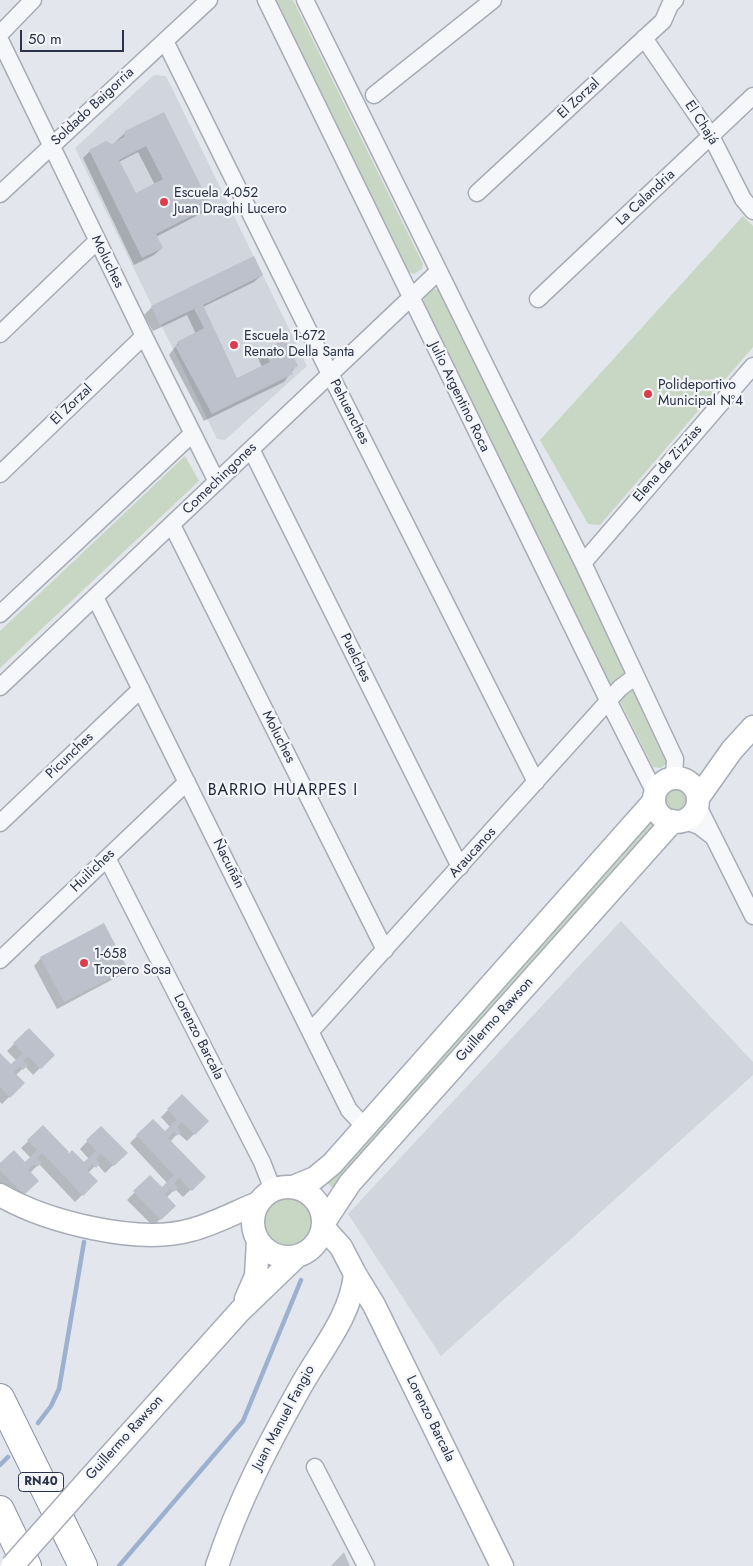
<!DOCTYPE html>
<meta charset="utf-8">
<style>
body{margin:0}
#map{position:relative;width:753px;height:1566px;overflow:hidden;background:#e3e6ec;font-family:Jost,sans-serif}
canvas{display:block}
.scale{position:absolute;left:20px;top:30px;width:104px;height:22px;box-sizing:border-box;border:2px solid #293246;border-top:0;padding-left:6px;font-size:15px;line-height:18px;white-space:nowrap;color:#293246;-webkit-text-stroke:4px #f3f5f9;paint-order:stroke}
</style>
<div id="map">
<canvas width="753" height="1566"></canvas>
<div class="scale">50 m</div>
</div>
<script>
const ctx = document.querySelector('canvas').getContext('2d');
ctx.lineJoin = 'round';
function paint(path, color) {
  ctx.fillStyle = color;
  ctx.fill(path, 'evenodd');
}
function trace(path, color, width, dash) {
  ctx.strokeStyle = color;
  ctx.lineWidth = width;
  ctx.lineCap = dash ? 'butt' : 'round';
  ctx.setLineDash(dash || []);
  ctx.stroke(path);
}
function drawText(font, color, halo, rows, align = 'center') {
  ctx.font = font + ' Jost,sans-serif';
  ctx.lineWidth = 4.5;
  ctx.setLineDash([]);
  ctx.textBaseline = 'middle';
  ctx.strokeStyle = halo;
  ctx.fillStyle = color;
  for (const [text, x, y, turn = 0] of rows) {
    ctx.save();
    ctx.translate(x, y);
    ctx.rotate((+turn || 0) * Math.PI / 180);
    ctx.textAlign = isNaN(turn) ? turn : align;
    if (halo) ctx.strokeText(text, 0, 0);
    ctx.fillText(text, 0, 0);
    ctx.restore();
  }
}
const built = new Path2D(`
 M154,75l12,1 141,290 -82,74 -8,-1 -142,-291z
 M621,921l132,141v13l-312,281 -93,-142z`);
const green = new Path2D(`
 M276,0h17l130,264 -1,5 -8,5 -5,-2z
 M743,216l10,10v121l-153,178 -12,-1 -48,-84z
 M434,289l5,1 187,381v4l-13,9 -5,-2 -185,-380 2,-5z
 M185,456l14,25 -199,187v-37z
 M631,690l4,1 33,71 -7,6 -8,-1 -33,-66 2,-5z
 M660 799a16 16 0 1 1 32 0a16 16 0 1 1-32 0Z
 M650,822l5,5 -318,364 -14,-11z
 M261 1223a27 27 0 1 1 54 0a27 27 0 1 1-54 0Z`);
const shadow = new Path2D(`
 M163,114l46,92 -7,7 -46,24 6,11 -8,7 -20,10 -51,-107 7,-7 22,-6 14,-13zM138,152l17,33 -19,10 -17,-33z
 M262,275l-8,7 -51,25 34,73 25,-13 -4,-9 7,-7 31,15 -12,16 -80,39 -35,-66 9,-12 18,-9 -9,-19 -34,16 -9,-16 8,-8z
 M41,958l86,10 -8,8 -62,33 -23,-43z
 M29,1029l24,26 -20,20 -8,-9 -9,9 7,8 -21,21 -2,-2v-48l11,12 6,-5 -10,-10z
 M182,1096l25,25 -20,20 -9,-8 -8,9 34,35 -21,20 -8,-8 -9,9 8,8 -21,20 -26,-26 23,-23 12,12 5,-6 -37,-40 23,-23 12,12 5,-5 -9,-10z
 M43,1127l27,28 14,9 5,-5 -9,-10 21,-22 25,26 -21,20 -8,-9 -9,9 8,8 -21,21 -36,-38 -9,9 7,8 -21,20 -16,-16v-20l25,-1 6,-6 -10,-10z`);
const stream = new Path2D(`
 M38,1423l13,-17 8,-17 25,-147
 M0,1465l8,-8
 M119,1566l124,-145 58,-141`);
const building = new Path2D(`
 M164,112l47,94 -55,28 7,14 -21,10 -53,-108 17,-9 6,3 12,-7 1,-6zM146,146l17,33 -27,14 -17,-33z
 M254,256l9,19 -60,30 34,73 33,-16 -6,-12 21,-11 13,27 -7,4 2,4 -81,40 -37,-68 4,-1 -2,-3 27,-14 -10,-19 -34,16 -9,-19z
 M104,923l24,46 -64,33 -24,-45z
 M29,1028l26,27 -14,14 -13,-13 -5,5 5,4 -5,5 -3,-4 -6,6 11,11 -15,15 -10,-11v-34l11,11 12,-11 -10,-10z
 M182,1094l27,27 -14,14 -13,-13 -5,5 4,5 -4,4 -3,-4 -6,6 38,39 -14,14 -13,-13 -5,5 4,5 -4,4 -4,-3 -5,5 11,12 -15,14 -28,-29 17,-16 12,12 12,-12 -38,-40 17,-16 12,12 12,-12 -10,-10z
 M43,1125l26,27 -9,11 12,-13 12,12 12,-11 -10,-11 15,-14 27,27 -14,13 -13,-12 -5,5 4,4 -4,5 -4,-4 -5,6 11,11 -15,15 -41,-43 -5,5 5,5 -5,4 -3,-3 -6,5 11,12 -15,14 -24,-25v-7l14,-13 11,12 12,-12 -10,-10z
 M344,1552l6,14h-19z`);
const street = new Path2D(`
 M266,0l343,702 46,91
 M305,0l278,563 92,196 -1,19
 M0,34l33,-34
 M644,38l67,98 32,63 10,12
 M0,40l144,296 73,146
 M165,41l165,333 206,408
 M374,95l119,-95
 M477,193l186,-172 7,-16 5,-5
 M0,194l209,-194
 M538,299l215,-203
 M0,334l97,-93
 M251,449l209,418
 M0,474l144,-138
 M172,525l213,425
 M583,563l170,-197
 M95,597l254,513 16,17
 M0,614l192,-180
 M0,687l439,-416
 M697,804l56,112
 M683,820l16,6 13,10
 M0,823l141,-134
 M107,858l155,304 11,28
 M0,960l187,-178
 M311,1031l309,-343 16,-12
 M315,1467l51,99`);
const secondary = new Path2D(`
 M654 800a22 22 0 1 1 44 0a22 22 0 1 1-44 0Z
 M698,798l34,-48 21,-23
 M253 1222a35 35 0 1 1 70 0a35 35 0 1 1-70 0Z
 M293,1187l22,-9 17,-14 322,-363
 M0,1195c47,27 138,50 191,35 23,-6 45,-18 67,-27
 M323,1224l27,-41 323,-362
 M323,1227l18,20 14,27 19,31 128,261
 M246,1299l10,-23 2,-35
 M90,1478l150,-167 57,-55
 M217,1566c21,-64 51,-121 84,-180 20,-36 50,-70 54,-112`);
const highway = new Path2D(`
 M0,1398l83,168
 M0,1510l27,56`);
const secondaryBridge = new Path2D(`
 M12,1566l78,-88`);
const markers = [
 [164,202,5,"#da3e4d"],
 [234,345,5,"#da3e4d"],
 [648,394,5,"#da3e4d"],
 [84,963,5,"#da3e4d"]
];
const shields = [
 [41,1482,45]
];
const shieldNames = [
 ["RN40",41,1482]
];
const streetNames = [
 ["El Zorzal",579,99,-43],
 ["Soldado Baigorria",93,107,-43],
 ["El Chajá",701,123,57],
 ["La Calandria",646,198,-43],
 ["Moluches",107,262,64],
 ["Julio Argentino Roca",459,397,64],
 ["El Zorzal",72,405,-44],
 ["Pehuenches",349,412,63],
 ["Elena de Zizzias",668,464,-49],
 ["Comechingones",220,479,-44],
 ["Puelches",355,658,64],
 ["Moluches",278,737,63],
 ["Picunches",70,756,-44],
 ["Araucanos",473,853,-48],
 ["Ñacuñán",228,864,63],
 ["Huiliches",93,871,-44],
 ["Guillermo Rawson",495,1020,-48],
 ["Lorenzo Barcala",198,1037,63],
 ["Juan Manuel Fangio",284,1418,-62],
 ["Lorenzo Barcala",430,1419,64],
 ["Guillermo Rawson",125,1438,-48]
];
const poiNames = [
 ["Escuela 4-052",174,194],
 ["Juan Draghi Lucero",174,210],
 ["Escuela 1-672",244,337],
 ["Renato Della Santa",244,353],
 ["Polideportivo",658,386],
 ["Municipal Nº4",658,402],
 ["1-658",94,955],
 ["Tropero Sosa",94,971]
];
const quarterNames = [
 ["BARRIO HUARPES I",283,791]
];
paint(built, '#d0d5de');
paint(green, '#c7d7c3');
paint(shadow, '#0003');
trace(stream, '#9bb1cf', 4.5);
paint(building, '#bcc1cc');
trace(street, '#a7acb7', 19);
trace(secondary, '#a7acb7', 25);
trace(highway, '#8992a4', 30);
trace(street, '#f6f7fa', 16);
trace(secondary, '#fff', 22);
trace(highway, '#fff', 28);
trace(secondaryBridge, '#a7acb7', 25, []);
trace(secondaryBridge, '#fff', 22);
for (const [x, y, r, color] of markers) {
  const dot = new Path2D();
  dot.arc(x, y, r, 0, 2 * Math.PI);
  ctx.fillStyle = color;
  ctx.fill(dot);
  trace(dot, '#f3f5f9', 2);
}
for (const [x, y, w] of shields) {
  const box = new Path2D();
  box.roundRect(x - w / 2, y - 9.5, w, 19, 4);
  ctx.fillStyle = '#f3f5f9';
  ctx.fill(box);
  trace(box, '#293246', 1);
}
drawText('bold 12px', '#293246', null, shieldNames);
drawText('14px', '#293246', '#f3f5f9', streetNames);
drawText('14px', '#293246', '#f3f5f9', poiNames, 'left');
ctx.letterSpacing = '1px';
drawText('16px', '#1b2337', '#f3f5f9', quarterNames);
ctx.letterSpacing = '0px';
</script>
